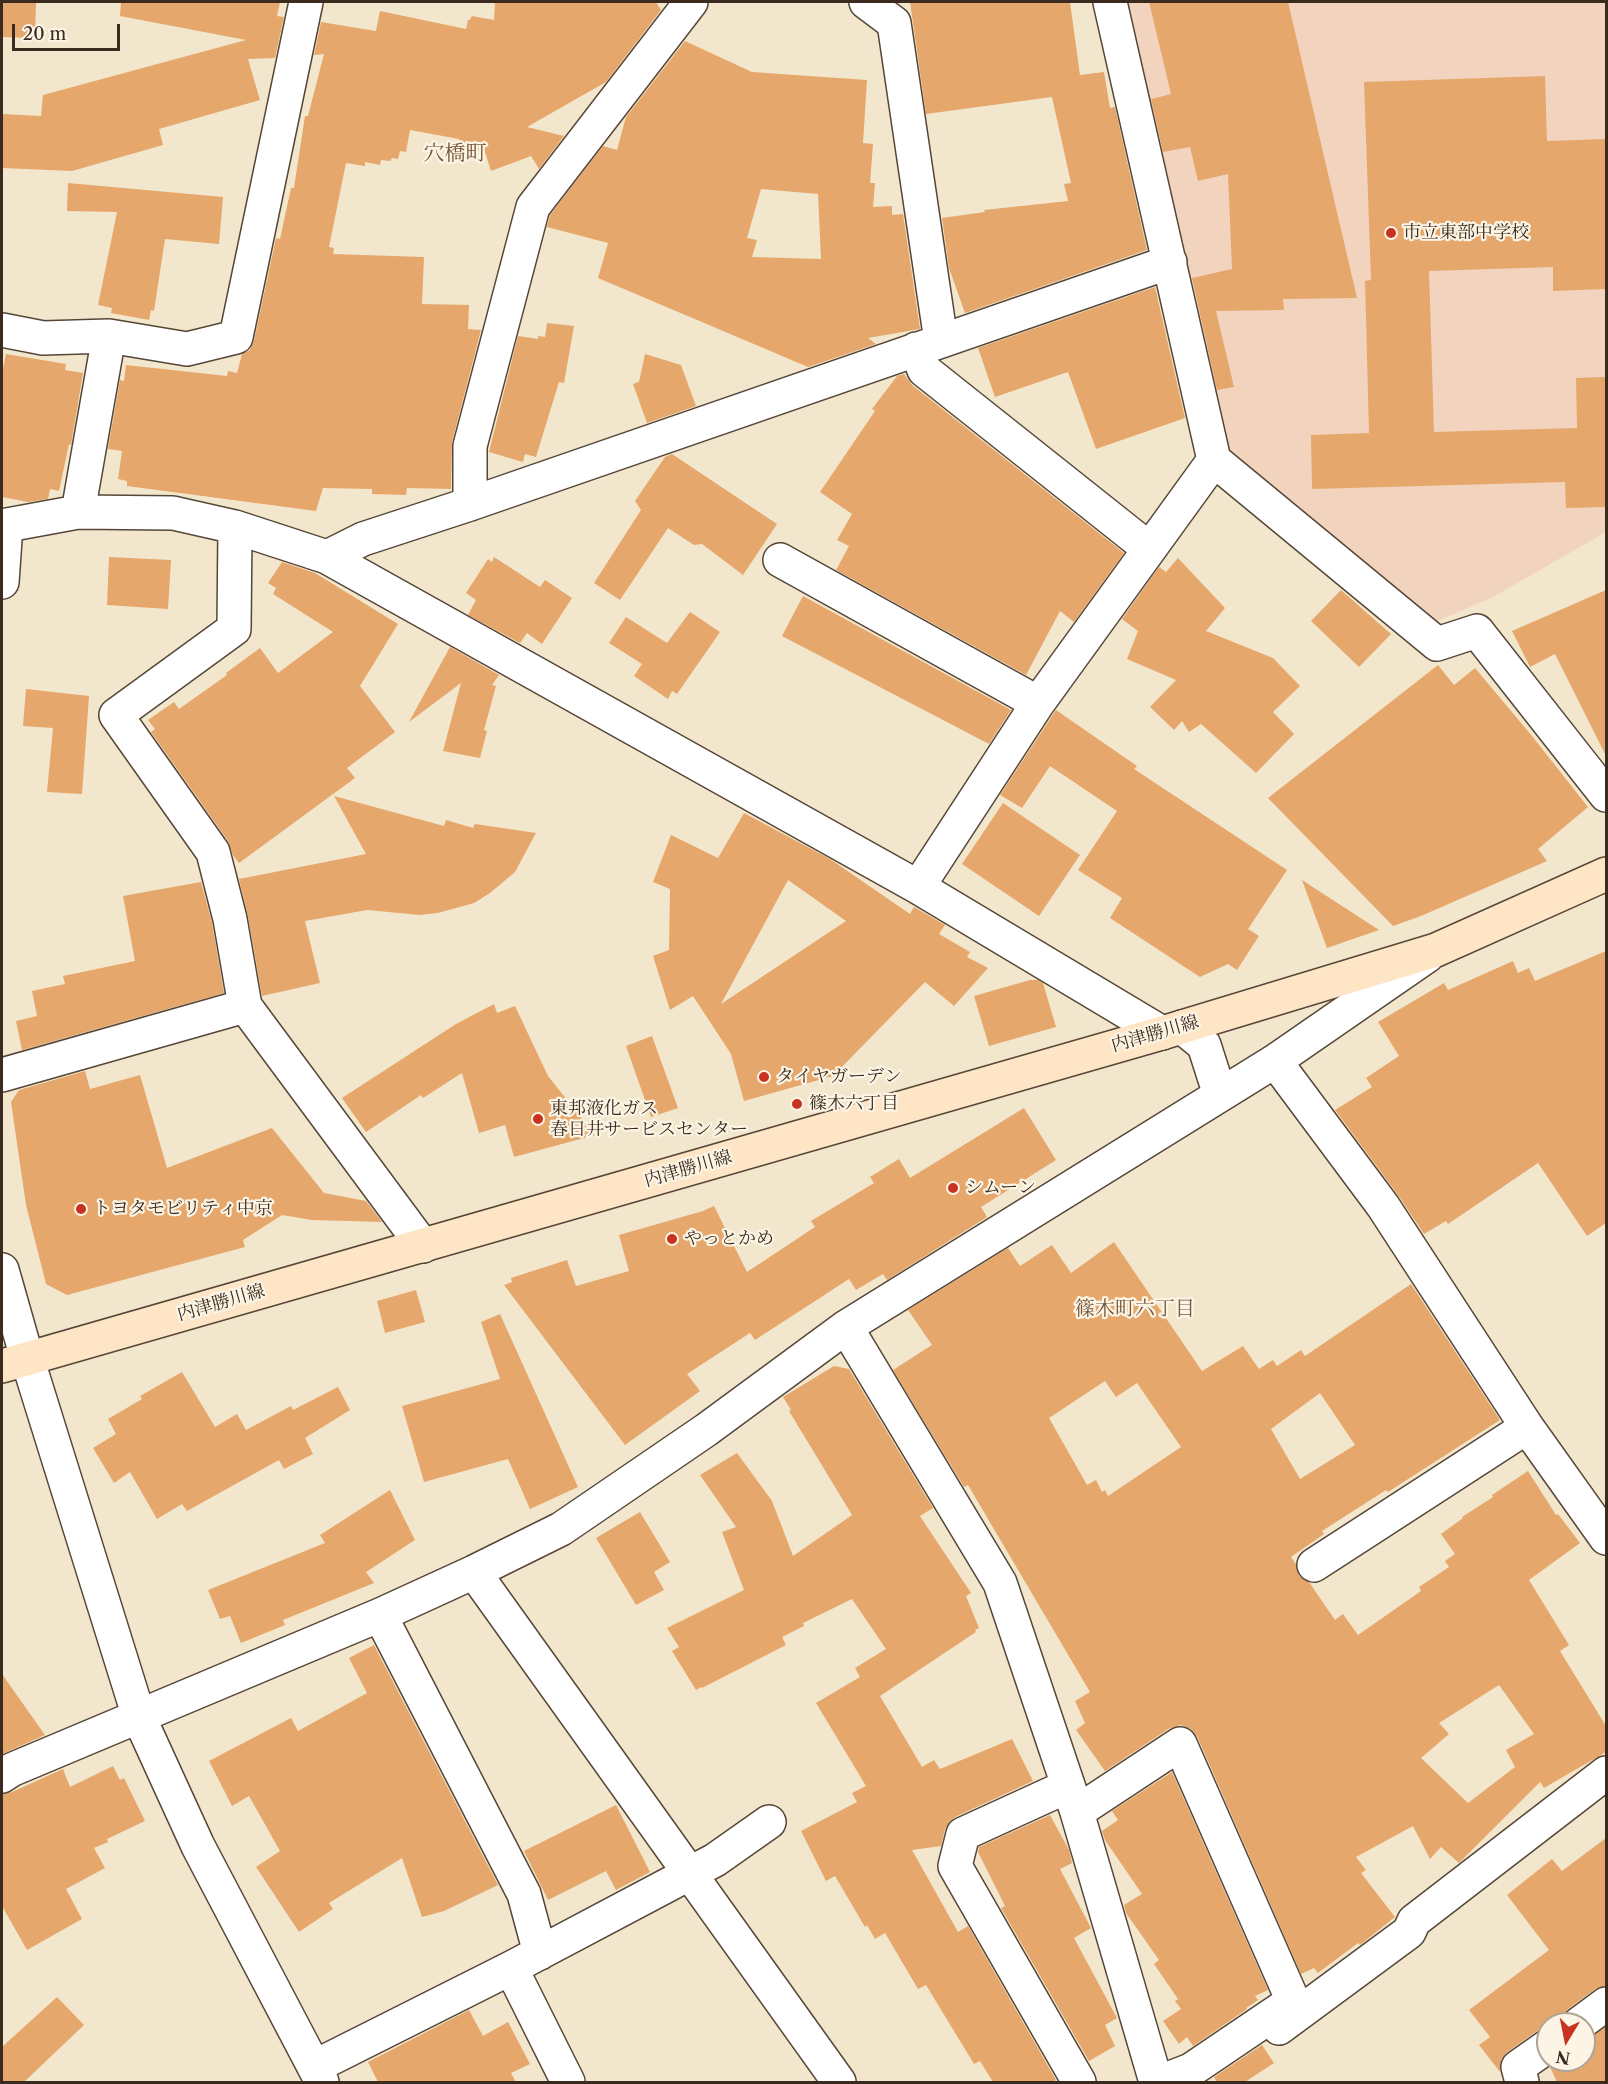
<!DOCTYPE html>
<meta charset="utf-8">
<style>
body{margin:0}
#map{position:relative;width:1608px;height:2084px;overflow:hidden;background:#f2e7cc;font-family:"Libre Caslon Text",serif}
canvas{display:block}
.frame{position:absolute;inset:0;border:3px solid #3b2a1e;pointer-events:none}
.north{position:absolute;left:1536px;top:2012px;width:60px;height:60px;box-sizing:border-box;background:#fcf5e5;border:2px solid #afa495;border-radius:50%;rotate:190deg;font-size:16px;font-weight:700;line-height:24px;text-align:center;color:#3b2a1e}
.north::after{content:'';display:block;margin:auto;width:21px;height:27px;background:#c8321e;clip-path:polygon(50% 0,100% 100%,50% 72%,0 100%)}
.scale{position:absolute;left:12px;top:24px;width:108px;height:27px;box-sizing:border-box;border:3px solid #3b2a1e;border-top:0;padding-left:8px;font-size:18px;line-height:21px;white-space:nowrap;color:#3b2a1e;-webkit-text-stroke:4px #fcf5e5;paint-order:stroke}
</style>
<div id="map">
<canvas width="1608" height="2084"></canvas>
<div class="frame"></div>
<div class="north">N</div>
<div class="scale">20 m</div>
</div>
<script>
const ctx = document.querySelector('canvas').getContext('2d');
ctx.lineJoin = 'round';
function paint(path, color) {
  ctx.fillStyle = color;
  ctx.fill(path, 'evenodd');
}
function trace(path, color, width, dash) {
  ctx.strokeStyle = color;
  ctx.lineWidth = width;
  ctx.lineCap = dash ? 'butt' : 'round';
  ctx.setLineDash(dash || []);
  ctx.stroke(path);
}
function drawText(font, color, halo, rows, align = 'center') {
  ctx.font = font + ' "Libre Caslon Text","Noto Serif JP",serif';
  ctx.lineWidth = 4.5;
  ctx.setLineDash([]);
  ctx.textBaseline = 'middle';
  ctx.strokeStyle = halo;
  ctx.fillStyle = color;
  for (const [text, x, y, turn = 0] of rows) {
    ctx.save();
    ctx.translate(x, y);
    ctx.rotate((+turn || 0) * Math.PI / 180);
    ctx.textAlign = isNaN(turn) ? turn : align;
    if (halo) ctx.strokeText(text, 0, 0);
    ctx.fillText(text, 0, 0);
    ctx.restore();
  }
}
const built = new Path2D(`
 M1126,2h480v530l-113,65 -71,31 -195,-164z`);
const building = new Path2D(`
 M2,2h34l-1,36 -33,-1z
 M121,2h159l-3,14 7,1 -9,41 -27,1 12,41 -101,29 4,16 -91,26 -70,-3v-54l39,2 2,-21 203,-55 -126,-24z
 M495,2h161l5,8 -55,72 -79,45 37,9 -25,33 -8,-13 -40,15 -7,-22 -20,6 -5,-16 -49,-9 -4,22 -6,-1 -2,8 -6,-1 -2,3 -9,-1 -1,5 -15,-3v4l-19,-3 -17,84 5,1 -1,6 91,3 -2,47 47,1 -1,24 13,1 -29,112 -1,47 -44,-1 -1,7 -34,-1v-5l-49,-1 -7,23 -189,-25v-5l-9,-2 4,-28 -14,-2 12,-69 4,1 2,-16 101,11 1,-5 9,2 5,-19 8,-4 4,-9 22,-103 4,1 11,-51h3l11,-72h3l16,-62 -10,1 7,-33 55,9 4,-20 86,18 2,-9h2l2,-4 22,4z
 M910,2h160l10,73 24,-3 6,36 5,-1 32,143 -182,63 -16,-45 -7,-50 43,-6 -1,-2 84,-9 -4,-17 7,-1 -19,-86 -126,17z
 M1149,2h139l69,296 -74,1 1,11 -68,1 18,76 -17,3 -25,-112 40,-9 -4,-95 -30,7 -8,-34 -27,5 -12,-53 20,-5z
 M685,41l67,31 115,8 -4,63 10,1 -3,39h5l-2,24 19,-1v9l11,-1 17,115 -52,9 8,6 -68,23 -210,-89 10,-35 -61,-16 3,-12 53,-69 14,4 9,-33zM761,189l57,5 3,65 -69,-2 5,-17 -10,-2z
 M1545,76l2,65 59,-2v150l-53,2v-24l-124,4 5,161 143,-4 -1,-50 30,-1v130l-40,1 -1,-26 -253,7 -1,-54 58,-2 -4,-152 6,-1 -7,-198z
 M68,183l155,14 -4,47 -54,-5 -11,72 -3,-1 -2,10 -38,-7 1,-5 -14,-3 19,-93 -50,-1z
 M1155,287l30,131 -89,31 -28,-77 -73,25 -17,-49z
 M547,323l27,3 -10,57 -5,-1 -23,75 -11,-3 -2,8 -34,-10 29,-116 20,3v-3l7,1z
 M6,354l60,10 -1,6 18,3 -12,72 -2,-1 -10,47 -9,-2 -2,10 -20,3 -26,-5v-124z
 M645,354l36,11 15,41 -49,17 -14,-39 6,-2z
 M904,374l8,11 212,168 -50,69 -14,-11 -34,64 -190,-105 13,-24 -12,-6 15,-26 -32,-22 55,-81 -3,-2 25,-33z
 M672,454l105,70 -34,51 -41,-31 -8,1 -26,-17 -48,72 -26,-17 47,-73 -6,-9 30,-44z
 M109,557l62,3 -3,49 -61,-4z
 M494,557l46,30 5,-7 27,18 -30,46 -15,-11 -7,10 -52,-28 8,-15 -10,-7 22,-34 4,3z
 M1178,558l47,50 -19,23 67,27 27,28 -27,26 21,22 -38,39 -55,-49 -12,8 -7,-11 -8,9 -24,-23 26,-27 -49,-21 11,-28 -16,-12 37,-52 7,5z
 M282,562l33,11 83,51 -38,62 35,46 -48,36 8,10 -116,85 -6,-8 -5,-14 -77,-109 4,-3 -7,-9 26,-18 5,7 48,-34 -1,-2 34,-25 18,25 55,-41 -60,-38 3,-6 -8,-5z
 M1341,590l50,44 -32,33 -48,-46z
 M1606,590v166l-51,-102 -25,13 -18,-36z
 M803,596l208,114 -22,34 -207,-108z
 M690,612l30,20 -43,62 -5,-3 -4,8 -34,-23 8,-12 -33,-21 17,-26 41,26z
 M450,647l49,28 -7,10 4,1 -12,44 3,1 -7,27 -37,-7 18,-68 -52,39z
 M1438,665l16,20 21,-17 57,68 56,71 -50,42 9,12 -126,55 -28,10 -125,-128z
 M26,689l63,7 -7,98 -35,-2 6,-64 -30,-2z
 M1056,710l81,56 -3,3 153,101 -39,59 11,7 -22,34 -9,-6 -28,13 -90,-59 12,-20 -44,-28 39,-59 -67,-45 -28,42 -22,-13z
 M334,796l110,30 2,-6 27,8 2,-4 61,9 -21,39 -25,21 -16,10 -36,10 -18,2 -53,-5 -62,11 15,62 -58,13 -14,-80 -9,-37 127,-25z
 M1003,803l77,52 -41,61 -77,-52z
 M744,813l86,46 80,55 4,-7 31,18 -6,9 31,18 -3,5 21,11 -34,38 -29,-24 -92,94 -89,25 -13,-47 -38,-58 -23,14 -17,-54 16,-6 1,-61 -17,-7 18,-47 47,23zM788,880l58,41 -125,83z
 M1302,880l77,50 -52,18z
 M201,882l11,41 12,70 -202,57 -6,-29 21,-5 -5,-25 33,-7 -2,-8 72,-15 -12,-65z
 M1606,951v272l-19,13 -49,-73 -90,61 -2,-3 -22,13 -26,-39 -63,-85 37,-23 -6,-9 33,-22 -21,-34 66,-39 4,7 65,-29 5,12 11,-5 6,13z
 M1030,980h8l5,3 13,44 -67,19 -15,-50z
 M494,1004l3,9 18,-7 33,70 47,59 -81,22 -9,-32 -26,8 -17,-60 -39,25 -2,-3 -55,37 -24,-34 114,-74z
 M652,1036l26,72 -27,9 -25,-71z
 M85,1071l5,18 50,-14 27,93 105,-40 52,65 42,8 16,21 -70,-2 -30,-5 -39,25 2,7 -178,48 -21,-11 -20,-79 -15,-103 8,-12z
 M1024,1108l32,52 -75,47 6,10 -100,63 -4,-6 -27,16 -7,-11 -94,61 -5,-7 -63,41 13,17 -75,54 -121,-160 8,-3 -1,-4 56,-18 9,26 53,-15 -10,-36 84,-24 11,-5 33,66 68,-45 -4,-6 63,-38 -4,-6 29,-18 11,19z
 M1114,1242l88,129 41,-25 16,23 14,-9 4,6 24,-16 4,6 106,-72 89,136 -112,72 -2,-2 -64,41 2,3 -33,23 5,7 3,12 10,6 26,38 8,-6 15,21 63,-44 -2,-4 30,-20 -4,-6 10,-7 -14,-20 22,-16 -1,-1 31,-20 -1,-2 36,-24 28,44 2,-1 22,29 -51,37 40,65 -9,6 46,75v26l-62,36 -4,-6 -81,81 -18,-16 -11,12 -17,-33 -57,31 10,13 -5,3 34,44 -35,28 -2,-2 -40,30 -4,-5 -13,6 -104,-238 -6,-7 -10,-4 -11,3 -65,43 -29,-41 9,-7 -10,-22 15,-9 -122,-207 -4,2 -71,-117 39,-25 -24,-35 100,-62 12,18 32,-21 19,28zM1105,1381l11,16 21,-14 44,64 -73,49 -3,-6 -3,2 -6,-12 -9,5 -38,-67zM1320,1393l35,52 -55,34 -29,-50zM1499,1685l35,49 -28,16 9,17 -47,36 -47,-45 28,-24 -10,-11z
 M416,1290l9,32 -40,11 -8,-32z
 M500,1314l78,173 -48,22 -22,-50 -84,23 -22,-76 98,-27 -19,-57z
 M834,1366l15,3 84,139 -13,8 51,77 -5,3 13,32 -4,2 1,2 -96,64 42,71 12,-7 6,9 72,-30 21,42 -78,36 -6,5 -4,7 -4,17 -29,4 46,82 10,-6 88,154 -3,2h-60l-13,-21 -6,3 -48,-79 -8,4 -33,-56 -10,6 -8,-14 -2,2 -30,-51 -9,5 -25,-50 56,-29 -5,-9 14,-7 -50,-83 44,-26 -5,-9 31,-19 -34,-50 -49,24 1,3 -22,11 4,8 -84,43 -1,-1 -5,3 -24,-39 7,-4 -12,-19 77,-38 -22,-58 14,-5 -36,-52 37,-22 35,48 21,55 59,-41 -63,-104 2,-1 -8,-13z
 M182,1372l33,55 22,-13 9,16 45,-24 2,4 45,-23 12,23 -45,28 8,16 -29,15 -5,-9 -92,51 -5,-7 -25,15 -27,-47 -16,11 -21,-35 23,-14 -8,-15 34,-20 -2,-3z
 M390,1490l25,50 -49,32 8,11 -91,37 2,5 -44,18 -11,-27 -10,3 -12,-29 117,-47 -5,-8z
 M640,1512l30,50 -16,10 10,18 -28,15 -40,-67z
 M374,1645l124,240 -54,26 -22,6 -20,-59 -73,45 4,6 -34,23 -43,-65 24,-16 -31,-55 -17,10 -23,-45 82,-43 7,13 69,-38 -18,-35z
 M2,1674l43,61 -43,19z
 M113,1766l7,14 4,-2 21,43 -38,18 1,3 -14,6 11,20 -39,21 16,30 -55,31 -25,-44v-112l10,-2 51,-23 7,18z
 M1172,1772l96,218 -13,6 3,4 -12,8 1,1 -54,37 -6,-9 -8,7 -16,-23 18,-12 -6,-8 3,-2 -24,-35 5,-4 -33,-47 -2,-8 18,-11 -37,-54 -3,-9 16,-11 -6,-9z
 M616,1805l34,67 -34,18 -10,-19 -58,29 -24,-49z
 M1050,1815l19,35 3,13 -12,6 31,59 -17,10 43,80 -12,7 10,21 -26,15 -88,-153 4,-2 -27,-54 1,-5z
 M1606,1838v148l-11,3 -27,20 -6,7 -1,8h-13v4l-11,3 -30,21 -6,8 -1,12 -21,-27 11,-8 -21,-27 80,-60 -42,-55 45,-36 10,12z
 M57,1997l27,28 -60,57h-22v-35z
 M469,2010l14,26 25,-14 22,42 -19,9 5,9h-138l-10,-20z
 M1606,2027v55h-49l-7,-15 10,-7h24v-18z
 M1262,2045l12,18 -29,19h-28l-3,-5z`);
const street = new Path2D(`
 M866,2l28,21 47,318
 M2,330l41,8 66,-2 78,13 49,-12 70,-335
 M916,349l8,21 224,178
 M1214,460l223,184 40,-13 129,164
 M470,504v-58l63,-239 158,-205
 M78,512l31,-176
 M2,526l76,-14 95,1 62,14 92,30 591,330 244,146
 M235,527l-1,102 -118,86 97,137 17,67 15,87 178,240
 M327,557l36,-18 107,-35 700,-242
 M780,560l258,143
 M2,582l4,-57
 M918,887l120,-184 176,-243 -104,-458
 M1182,1027l22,18 16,50
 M1275,1061l108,145 144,221 79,111
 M2,1075l243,-69
 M2,1270l25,88 112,359 59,129 124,236
 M846,1327l154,256 77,229 79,270
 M1314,1565l213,-138
 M474,1572l365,510
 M380,1615l144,279 16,59
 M2,1776l9,-6 369,-155 94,-43 87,-43 145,-99 140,-103 429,-266 152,-105
 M1068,1786l-105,48 -8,32 124,216
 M1077,1812l103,-68 113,257 -102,69 -31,12
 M511,1968l57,114
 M1579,2024l27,-20
 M1279,2028l130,-96 5,-11 192,-148
 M314,2067l197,-99 204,-108 54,-38
 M1522,2082l-4,-15 30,-21`);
const secondary = new Path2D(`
 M2,1366l1160,-333 274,-83 170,-76`);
const markers = [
 [1391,233,6,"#c8321e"],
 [764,1077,6,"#c8321e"],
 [797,1104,6,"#c8321e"],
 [538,1119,6,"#c8321e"],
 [953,1188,6,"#c8321e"],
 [81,1209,6,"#c8321e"],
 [672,1239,6,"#c8321e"]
];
const poiNames = [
 ["市立東部中学校",1403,233],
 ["タイヤガーデン",776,1077],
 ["篠木六丁目",809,1104],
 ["東邦液化ガス",550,1109],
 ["春日井サービスセンター",550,1130],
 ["シムーン",965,1188],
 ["トヨタモビリティ中京",93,1209],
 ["やっとかめ",684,1239]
];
const streetNames = [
 ["内津勝川線",1155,1034,-16],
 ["内津勝川線",688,1169,-16],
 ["内津勝川線",221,1303,-16]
];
const neighbourhoodNames = [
 ["篠木町六丁目",1135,1309]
];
const quarterNames = [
 ["穴橋町",455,154]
];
paint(built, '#f2d4be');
paint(building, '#e6a76c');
trace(street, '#564638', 36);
trace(secondary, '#564638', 36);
trace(street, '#fff', 33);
trace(secondary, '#fde5c5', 33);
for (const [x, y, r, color] of markers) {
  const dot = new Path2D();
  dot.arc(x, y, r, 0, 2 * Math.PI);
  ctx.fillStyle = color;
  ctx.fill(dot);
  trace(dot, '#fcf5e5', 2);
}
drawText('18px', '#3b2a1e', '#fcf5e5', poiNames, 'left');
drawText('18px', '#3b2a1e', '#fcf5e5', streetNames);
drawText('20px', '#775639', '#fcf5e5', neighbourhoodNames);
drawText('21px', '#775639', '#fcf5e5', quarterNames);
</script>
